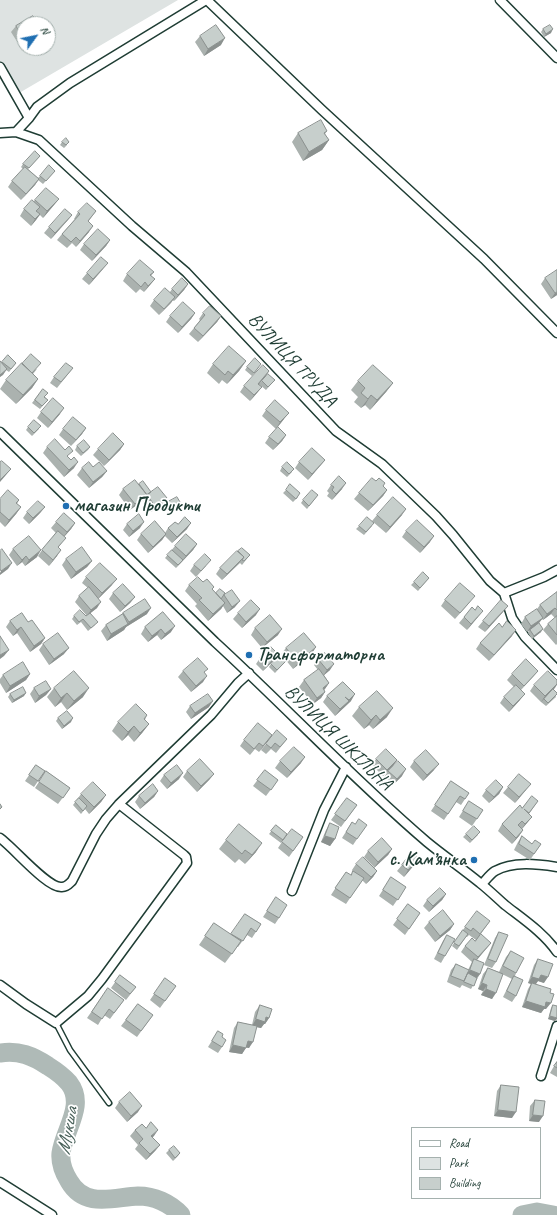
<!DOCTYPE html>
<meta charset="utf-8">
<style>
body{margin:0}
#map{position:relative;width:557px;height:1215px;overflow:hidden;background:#fff;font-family:Caveat,sans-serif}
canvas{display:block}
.legend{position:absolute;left:411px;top:1127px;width:130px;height:72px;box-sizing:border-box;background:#fff;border:1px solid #a5b1ae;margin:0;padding:5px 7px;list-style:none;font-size:12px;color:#1f3d34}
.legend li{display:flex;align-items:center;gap:8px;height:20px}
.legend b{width:20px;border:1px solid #a5b1ae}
.north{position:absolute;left:16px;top:16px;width:40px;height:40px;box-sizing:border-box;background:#fff;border:1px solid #a5b1ae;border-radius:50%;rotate:57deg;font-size:11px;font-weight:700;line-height:16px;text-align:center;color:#1f3d34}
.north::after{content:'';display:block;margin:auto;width:14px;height:18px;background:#1f6fb2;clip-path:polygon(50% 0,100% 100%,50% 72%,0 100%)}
</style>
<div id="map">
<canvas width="557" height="1215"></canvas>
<ul class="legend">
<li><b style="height:5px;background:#fff"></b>Road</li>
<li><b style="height:11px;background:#dee3e2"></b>Park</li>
<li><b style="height:11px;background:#c7cfcc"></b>Building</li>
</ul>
<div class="north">N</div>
</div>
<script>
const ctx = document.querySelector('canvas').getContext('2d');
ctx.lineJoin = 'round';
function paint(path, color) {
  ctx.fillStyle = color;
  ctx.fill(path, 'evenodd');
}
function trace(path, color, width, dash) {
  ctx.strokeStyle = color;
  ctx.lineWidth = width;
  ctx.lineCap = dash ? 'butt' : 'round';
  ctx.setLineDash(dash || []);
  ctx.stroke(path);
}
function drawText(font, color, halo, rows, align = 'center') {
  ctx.font = font + ' Caveat,sans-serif';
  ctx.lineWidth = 3.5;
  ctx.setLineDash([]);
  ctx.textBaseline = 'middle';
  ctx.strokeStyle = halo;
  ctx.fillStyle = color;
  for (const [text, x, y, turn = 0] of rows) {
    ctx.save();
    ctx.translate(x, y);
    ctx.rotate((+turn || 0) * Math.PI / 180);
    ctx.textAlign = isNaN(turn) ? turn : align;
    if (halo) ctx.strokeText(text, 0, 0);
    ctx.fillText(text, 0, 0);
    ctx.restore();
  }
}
const green = new Path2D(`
 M0,0h178l-164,96 -14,-23zM24,24h24v24h-24z`);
const river = new Path2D(`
 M0,1053c19,-3 33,3 48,13 8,5 15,10 21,17 17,22 -5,47 -8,70 -1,10 3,20 8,28 16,28 45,16 69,15 16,0 32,7 43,19
 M522,1215l15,-3 16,3`);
const lane = new Path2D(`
 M56,1023l14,27 39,53`);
const street = new Path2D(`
 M207,0l115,110 162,149 73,74
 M500,0l57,58
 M0,67l29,51
 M16,132l13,-14 8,-11 33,-24 136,-83
 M0,133l16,-1 23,8 93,86 54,46 150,159 46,33 54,52 17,19 37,46 14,12
 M0,432l215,210c72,66 138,137 212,200 17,14 36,27 53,41 9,7 17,15 25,22 18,14 39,28 52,47
 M504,593l8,25 13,19 32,33
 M504,593l40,-16 13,-7
 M0,838c13,9 48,51 62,49 5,0 7,-3 10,-6l24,-47 10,-15 13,-15
 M482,884c4,-4 8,-10 13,-13 18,-10 42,-7 62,-4
 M292,891l32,-81 22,-43
 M0,985l26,19 30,19 32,-27 14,-17 85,-116 -1,-6 -2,-2 -65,-51 92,-89 27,-32 11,-10
 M541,1076l16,-50
 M0,1182l52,33`);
const wall = new Path2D(`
 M24,24v24h3l-4,3 -12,-19 5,-6z
 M543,29l8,4 -7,4 -3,-5z
 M200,36l21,9 -17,11 -9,-14z
 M327,131l-2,3 4,6 -7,10 -19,11 -11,-19 6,-9z
 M62,142l5,3 -3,3 -4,-3z
 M40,156l-12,13 10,9 2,-2 15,-5 -12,13 -5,-4 -3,5 -14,15 -13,-13 4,-6 11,-12 -2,-2 2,-3z
 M59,199l-5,6 -11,13 -3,-3 -9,11 -11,-10 4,-7 11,-9z
 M96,211l-8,11 1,10 -13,15 -4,-4 -5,5 -10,-8 5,-6 13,-15h-1l4,-7z
 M72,215l-5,6 -16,18 -7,-6 5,-6z
 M110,240l-4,6 -14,15 -12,-11 4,-6z
 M103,269l-14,16 -7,-6 5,-6z
 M154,272l-3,4 4,3 -5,6 -6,7 -4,-3 -4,4 -13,-12 4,-7z
 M545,278l12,17 -6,4 -10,-15z
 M188,284l-4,6 -10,11 -2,-1 -13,15 -9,-9 4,-6 16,-8 2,-3z
 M195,313l-4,6 -13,14 -12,-11 4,-6z
 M203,313l18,3 -4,6 -19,20 -9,-8 5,-6 6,-8 -1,-1z
 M8,355l8,8 -7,9 -3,-2 -6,7v-16l2,2z
 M246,361l-7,10 -12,13 -5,-4 -3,4 -12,-11 6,-9z
 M247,367h12l-7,9 -7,-6z
 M73,368l-16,20 -7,-5 4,-6z
 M37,369l-4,5 5,5 -6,9 -16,16 -16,-15 6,-9z
 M269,371l-4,6 -6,7 3,3 -5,6 -7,8 -10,-9 4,-6z
 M275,380l-9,10 -7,-6 3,-3z
 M358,381l35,2 -7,9 -16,18 -5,-5 -4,3 -7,-6 4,-5 -7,-7z
 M43,389l2,8 3,3 -8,9 -8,-6z
 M266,410l18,9 -8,10 -14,-13z
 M41,412l19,2 -12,14 -11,-10z
 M28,427l11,2 -7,7 -6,-6z
 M86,428l-4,6 -11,12 -12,-11 4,-6z
 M286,435l-4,6 -9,9 -8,-7 4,-6z
 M124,444l-4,6 -16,16 -11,-11 5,-6z
 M77,446l13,1 -2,3 -7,6 -6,-6z
 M47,447l21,10 6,11 -10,9 -21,-24z
 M325,460l-5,6 -12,14 -13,-12 4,-6z
 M282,467l10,5 -5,5 -7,-6z
 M82,468l25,3 -5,6 -13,11 -12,-13z
 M376,481l9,2 -2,3 4,4 -4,6 -15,15 -14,-12 5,-6z
 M139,484l12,8 16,6 -5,6 -11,8 -8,-11 1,-2 -14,11 -11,-15 4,-6z
 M331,485l11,4 -10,11 -5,-4 2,-3 -2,-2z
 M286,490l12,7 -5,5 -10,-9z
 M318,495l-11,14 -6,-6 2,-3z
 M0,499l19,1 -2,4 4,3 -5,7 -11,13 -5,-5z
 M166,503l12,2 -10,6 -4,-5z
 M45,507l-5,6 -11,11 -6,-6 4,-6z
 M377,515h25l-16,18 -14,-12z
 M56,522l19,1 -4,6 -7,8 -3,7 -3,4 -1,8 -8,10 -11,-10 4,-6 14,-17 -5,-5z
 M127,524l13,4 -11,9 -6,-7z
 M178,524l9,5 -15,14 -7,-7 -3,4 -14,13 -11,-13 4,-6 24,-1 3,-5z
 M359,526h13l-8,9 -8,-6z
 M406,531l24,11 -10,11 -18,-16z
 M197,544l-4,6 -17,18 -11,-10 10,-12z
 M13,549l24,8 -12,9 -3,-4 -5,4 -8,-11z
 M238,551l12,4 -8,10 -2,-2 -18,17 -6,-6 4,-6z
 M66,559l26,2 -5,6 -16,12 -9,-14z
 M194,565l12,1 -10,11 -6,-6z
 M86,577l26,8 -13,13 -2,10 -7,5 5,12 -7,6 -7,-9 -4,3 -5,-6 2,-3h13l-12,-14 4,-6 9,-8 -6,-5z
 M429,578l-11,13 -7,-6 3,-3z
 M203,582l11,5 -2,2 4,4 4,-4 15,18 -8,6 -4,-7 -2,3 -13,12 -13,-15 2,-2 -12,-13 4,-6z
 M557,592v52l-1,1 -13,-15 5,-6 7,-6 -4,-4 -8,6 -1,-1 -3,4 2,9 -9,7 -4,-6 1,-3 -2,2 -6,-8 4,-7 12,-8 3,-4z
 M113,593l22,4 -5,6 -10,9 -11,-13z
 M445,600l25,2 -15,17 -14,-13z
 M163,612l8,20 -10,8 -4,-5 -9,7 -7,-8 4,-7z
 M503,612l-18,20 -7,-5 5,-6z
 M123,613l24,1 -21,13 -2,3 -17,11 -6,-10 5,-6 15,-10z
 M238,613l18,2 -14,13 -9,-9z
 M464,617h14l-11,13 -8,-7z
 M10,621l35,17 -4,6 -11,8 -13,-19 -4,3 -7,-9z
 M255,628l23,7 -16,13 -11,-13z
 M512,636l-23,25 -13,-12 4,-6z
 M43,644l21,10 -15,11 -10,-15z
 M316,647l-4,6 -19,16 -12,-15 5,-6z
 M260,658l14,2 -11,11 -7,-7z
 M318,659l12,11 -6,5 5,8 -5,7 1,2 -4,6 -8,6 -14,-17 5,-7 14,-10 -4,-5z
 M286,661l-11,12 -6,-6 2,-3z
 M183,671l22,2 -2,9 -12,10 -13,-15z
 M538,671l-5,6 -12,13 -1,10 -11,12 -9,-9 4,-6 10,-10 -7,-7 5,-6z
 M30,674l-4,6 -20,13 -6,-10v-4l3,-4z
 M557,680v5l-4,4 3,8 -10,9 -5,-4 1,-1 -1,1 -11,-11 4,-6z
 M343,682l8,19 -16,15 -12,-14 4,-6z
 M34,688l17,1 -5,6 -11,8 -5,-9z
 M54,688l29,9 -16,13 -6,-8 -6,5 -8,-10z
 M10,694l14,2 -12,7 -4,-6z
 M190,706l19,1 -18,12 -5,-7z
 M359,707l28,10 -14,12 -4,-4 -5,4 -12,-13z
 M147,715l-2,5 4,4 -7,9 -8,9 -6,-7 -6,6 -10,-10 6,-9z
 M58,718l13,4 -9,7 -6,-8z
 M272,735l-13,17 -4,-3 -5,6 -10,-9 4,-6z
 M287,739l-11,14 -5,-4 -5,5 -5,-4 5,-6z
 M376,759l21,1 -4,5 9,11 -9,9 -9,-8 4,-6 -5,5 -11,-11z
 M280,761l21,2 -14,15 -12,-10z
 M414,761l20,9 -11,11 -13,-14z
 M36,765l9,6 -11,16 -9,-6z
 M265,770l13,10 -12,16 -13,-10z
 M46,771l24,17 -12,16 -23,-16z
 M187,771l27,3 -5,6 -12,12 -14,-15z
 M164,775l15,4 -12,10 -7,-8z
 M451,781l18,12 -8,12 -5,-3 -12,18 -13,-9z
 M503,787l-4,7 -10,9 -7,-7 4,-6z
 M508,787l18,3 -11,13 -12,-10z
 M158,791l-4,6 -14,12 -5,-7 4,-6z
 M81,794l25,1 -5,7 -12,12 -4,-5 -4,5 -8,-9z
 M347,798l10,7 -16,22 -10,-7z
 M469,801l14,9 -11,16 -13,-9z
 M538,801l-9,13 3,3 -10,12 1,1 -4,6 -7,8 -14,-13 4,-7 20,-16z
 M352,822l5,17 -4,6 -11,-7z
 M330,823l5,16 -5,7 -9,-4 5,-12z
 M276,825l11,9 -6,9 -12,-9z
 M466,834l12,1 -8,8 -7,-6z
 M522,836l10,8h9l-11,16 -16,-10 4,-8z
 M303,837l-14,20 -11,-9 4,-6z
 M226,840l30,12 -11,12 -6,-5 -4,4 -16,-14z
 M392,849l-4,6 -14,13 3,3 -4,6 -7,7 -4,-4 -16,24 -15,-9 11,-17 9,-3 2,-4 -1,-1 4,-6 18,3 -10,-10 4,-6z
 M415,864l-11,13 -7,-6 5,-6z
 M391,877l15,10 -13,19 -14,-10z
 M446,894l-4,6 -13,12 -6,-6 4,-6z
 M276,897l3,21 -4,6 -12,-7z
 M408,904l12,9 -15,22 -12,-10z
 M245,914l16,10 -9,14 -5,-3 -9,12h-1l-12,16 -26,-18 15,-22 17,12z
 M490,921l-10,14 11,8 -14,17 3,14 -9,15 -9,-4 -2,3 -13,-6 4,-12 5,-6 12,6 4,-8 -11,-10 4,-6 11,-6 -7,-5 -2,2h-1l-9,13 -5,-4 13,-19z
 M429,922l25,2 -4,6 -15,12 -11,-14z
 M499,932l-3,30 -4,6 -8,-3 11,-27z
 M447,935l-2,21 -4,7 -7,-4 9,-18z
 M511,951l5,22 -1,3 1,20 -4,6 -9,-5 9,-18 -10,-5 -10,25 -11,-4 2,-4 -5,-2 5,-15 5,-6 11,4 7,-15z
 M538,959l6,24 -6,-2 -2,3 14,9 -4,16h-2l-3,4 -19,-6 6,-18 3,-5 -3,-1 6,-18z
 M120,975l16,12 -10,13 -15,-12z
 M165,978l11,8 -16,22 -10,-8z
 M108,988l16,12 -14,19 -6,-4 -6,10 -11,-7z
 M138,1004l15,11 -16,22 -16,-11z
 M260,1005l9,13 -4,6h-1l-3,4 -5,-1 -7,21 -3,-1 -4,7 -13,-2 5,-24 4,-6 14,3 3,-13z
 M553,1005l2,16 -7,-2 3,-11z
 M218,1031l4,6v10l-4,6 -10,-6z
 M557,1061v16l-7,-4z
 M501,1085l11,33 -18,-2 3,-25z
 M535,1100l4,22 -10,-1 1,-15z
 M119,1102l19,10 -11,10 -12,-14z
 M135,1130l19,6 -2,1 8,8 -5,6 -9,9 -11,-11 3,-4 -8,-9z
 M169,1150l11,3 -2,3 -5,5 -7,-8z`);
const shadedWall = new Path2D(`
 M553,29l-2,4 -7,4 2,-3z
 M225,38l-4,7 -17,11 4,-7z
 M329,140l-7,10 -19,11 6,-9z
 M39,179l-4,6 -14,15 5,-6z
 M59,199l-5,6 -11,13 4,-7z
 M40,214l-4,6 -5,6 4,-7z
 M72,215l-5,6 -16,18 4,-6z
 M93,226l-4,6 -13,15 4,-6z
 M110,240l-4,6 -14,15 4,-6z
 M108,263l-5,6 -14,16 4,-6z
 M155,279l-5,6 -6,7 4,-6z
 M188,284l-4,6 -10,11 4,-6z
 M557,292v3l-6,4 4,-6z
 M175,297l-4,6 -12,12 5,-6z
 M195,313l-4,6 -13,14 4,-6z
 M221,316l-4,6 -19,20 5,-6z
 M246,361l-7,10 -12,13 6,-9z
 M7,369l-4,6 -3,2v-2z
 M269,371l-4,6 -11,13 4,-6z
 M38,379l-6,9 -16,16 7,-9z
 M393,383l-7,9 -16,18 7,-10z
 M262,387l-5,6 -7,8 4,-6z
 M371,395l-6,10 -4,3 7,-9z
 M64,408l-4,6 -12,14 4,-6z
 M289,413l-5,6 -8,10 4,-7z
 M86,428l-4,6 -11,12z
 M286,435l-4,6 -9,9 5,-6z
 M124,444l-4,6 -16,16 5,-6z
 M325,460l-5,6 -12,14 4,-6z
 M78,462l-4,6 -10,9 5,-7z
 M11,469l-5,6 -6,7v-2z
 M107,471l-5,6 -13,11 4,-6z
 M346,483l-4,6 -10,11 4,-6z
 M387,490l-4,6 -15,15 5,-6z
 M147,495l-5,6 -12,9 5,-6z
 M167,498l-5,6 -11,8 4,-6z
 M180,502l-2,3 -10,6 2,-3z
 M21,507l-5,7 -11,13 4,-7z
 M45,507l-5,6 -11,11 4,-6z
 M406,509l-4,6 -16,18 4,-6z
 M144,522l-4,6 -11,9 4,-6z
 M75,523l-4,6 -9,10 5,-7z
 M191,523l-4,6 -15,14 5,-6z
 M166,534l-4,6 -14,13 5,-6z
 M434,536l-4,6 -10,11 4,-6z
 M197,544l-4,6 -17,18 10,-12z
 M41,550l-4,7 -12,9 4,-6z
 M61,550l-4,6 -8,10 4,-6z
 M26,556l-4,6 -5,4 5,-6z
 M244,557l-5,6 -17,17 5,-6z
 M92,561l-5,6 -16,12 5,-7z
 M12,563l-4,6 -8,6v-2l1,-2z
 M117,579l-5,6 -14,14 4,-6z
 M135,597l-5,6 -10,9 5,-6z
 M240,601l-5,6 -8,6 5,-6z
 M101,602l-4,6 -10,8 4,-6z
 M225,603l-4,6 -13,12 5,-7z
 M508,606l-5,6 -18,20 4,-6z
 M151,608l-4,6 -21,13 -2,3 -17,11 4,-7 16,-9 2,-3z
 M555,608l-4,6 -8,6 4,-6z
 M260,609l-4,6 -14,13 4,-6z
 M483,611l-5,6 -11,13 4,-6z
 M543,618l-5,6 -11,8 4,-6z
 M175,626l-4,6 -10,8 4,-6z
 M21,627l-4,6 -4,3 4,-6z
 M161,629l-4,6 -9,7 4,-6z
 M282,629l-4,6 -16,13 5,-6z
 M543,629l-2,3 -9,7 2,-3z
 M516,630l-4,6 -23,25 5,-6z
 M45,638l-4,6 -11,8 4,-6z
 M316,647l-4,6 -19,16 5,-6z
 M69,648l-5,6 -15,11 5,-6z
 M9,650l-5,6 -4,3v-4z
 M278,654l-4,6 -11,11 5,-6z
 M334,664l-4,6 -7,6 4,-6z
 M30,674l-4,6 -20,13 4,-7z
 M207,676l-4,6 -12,10 5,-6z
 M329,683l-4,6 -7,5 5,-6z
 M557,684l-2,4 -14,14 4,-6z
 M89,688l-6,9 -16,13 7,-9z
 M51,689l-5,6 -11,8 4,-7z
 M325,692l-4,6 -8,6 4,-6z
 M26,693l-2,3 -12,7 2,-3z
 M67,693l-6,9 -6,5 6,-9z
 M355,694l-4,7 -16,15 5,-7z
 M525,694l-5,6 -11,12 4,-6z
 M213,701l-4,6 -18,12 4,-6z
 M393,708l-6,9 -14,12 7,-9z
 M376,715l-7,10 -5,4 7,-9z
 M73,718l-2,4 -9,7 2,-3z
 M149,724l-7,9 -8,9 6,-9z
 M134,726l-6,9 -6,6 6,-9z
 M272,735l-4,6 -9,11 4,-6z
 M305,757l-4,6 -14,15 4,-6z
 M397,760l-4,6 -10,10 4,-6z
 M439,764l-5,6 -11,11 4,-6z
 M406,769l-4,7 -9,9 4,-6z
 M183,773l-4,6 -12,10 4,-6z
 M214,774l-5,6 -12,12 4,-6z
 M531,784l-5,6 -11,13 4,-6z
 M503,787l-4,7 -10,9 5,-6z
 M158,791l-4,6 -14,12 5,-6z
 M106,795l-5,7 -12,12 5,-7z
 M532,817l-5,6 -6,7 4,-6z
 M523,830l-4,6 -7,8 4,-6z
 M325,836l10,3 -5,7 -9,-4z
 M262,843l-6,9 -11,12 7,-9z
 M392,849l-4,6 -14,13 4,-6z
 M419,858l-4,6 -11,13 4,-7z
 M377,871l-4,6 -7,7 5,-7z
 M446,894l-4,6 -13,12 4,-6z
 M454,924l-4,6 -15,12 5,-6z
 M491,943l-5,6 -12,14 4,-6z
 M470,970l10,4 -5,6 -8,-6z
 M541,975l7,2 -4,6 -6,-2 -3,4 -7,-2 4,-6z
 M482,983l5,2 -4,6 -5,-2z
 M486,989l10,4 -4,6 -11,-4z
 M526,1001l20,1 5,1 -5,6h-2l-3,4 -19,-6z
 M550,1016l7,2v1l-2,2 -7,-2z
 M266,1017l3,1 -4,6h-1l-3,4 -9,-2 4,-7z
 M248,1041l5,1 -4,6 -6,-1z
 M233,1045l13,3 -4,6 -13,-2z
 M142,1106l-4,6 -11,10 4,-6z
 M498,1110l18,2 -4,6 -18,-2z
 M533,1115l10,1 -4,6 -10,-1z
 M158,1130l-4,6 -7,6 4,-6z
 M160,1145l-5,6 -9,9 4,-6z`);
const building = new Path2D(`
 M33,16l5,8h-14v16l-8,-14z
 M216,25l9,13 -17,11 -8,-13z
 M550,25l3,4 -7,5 -3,-5z
 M321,120l6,11 -3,2 5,7 -20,12 -11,-19z
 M66,138l3,4 -3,3 -4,-3z
 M35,151l5,5 -11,12 -6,-4z
 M49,165l6,6 -9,10 -6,-5z
 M25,167l14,12 -13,15 -14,-13z
 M46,188l13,11 -12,12 -12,-11z
 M32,200l8,7 -4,4 4,3 -5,5 -11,-10z
 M87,203l9,8 -8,10 5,5 -13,15 -4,-4 -5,5 -9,-8 18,-20 -2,-2z
 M65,209l7,6 -17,18 -6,-6z
 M98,229l12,11 -14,15 -12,-11z
 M101,257l7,6 -15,16 -6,-6z
 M140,260l14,12 -4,3 5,4 -7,7 -3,-4 -4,5 -14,-13z
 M557,270v22l-2,1 -10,-15z
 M182,278l6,6 -10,11 -6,-6z
 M165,288l10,9 -11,12 -10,-9z
 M183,302l12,11 -13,14 -12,-11z
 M210,306l11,10 -18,20 -9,-8 11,-13 -2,-2z
 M229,346l17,15 -13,14 -5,-4 -3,4 -12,-11z
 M31,354l10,9 -9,10 -10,-9z
 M8,355l8,8 -5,6 -9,-7z
 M255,358l6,6 -7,9 -7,-6z
 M0,361l7,8 -7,6z
 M22,363l16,16 -15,16 -17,-15z
 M66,363l7,5 -12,14 -7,-5z
 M263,365l6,6 -11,13 4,3 -8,8 -10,-9z
 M373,365l20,18 -16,17 -6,-5 -3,4 -7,-6 4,-5 -7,-7z
 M268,374l7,6 -7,7 -6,-6z
 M43,389l5,4 -4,4 4,3 -6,6 -7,-6z
 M53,398l11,10 -12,14 -11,-10z
 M275,400l14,13 -9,9 -14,-12z
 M73,417l13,11 -10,12 -13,-11z
 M34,420l7,6 -7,7 -6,-6z
 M278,427l8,8 -8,9 -9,-7z
 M113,433l11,11 -15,16 -11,-11z
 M55,439l10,11 4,-4 4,5 -6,5 4,4 3,-3 4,5 -9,8 -22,-23z
 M84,440l6,7 -7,6 -6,-7z
 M312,448l13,12 -13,14 -13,-12z
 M2,461l9,8 -11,11v-18z
 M89,462l4,5 6,-5 8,9 -14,11 -11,-14z
 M287,462l7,7 -5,5 -7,-7z
 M339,476l7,7 -10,11 -4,-4 2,-3 -3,-2z
 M372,478l4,3 3,-3 6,5 -2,3 4,4 -14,15 -14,-12z
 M135,480l12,15 -12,9 -12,-15z
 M143,481l8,11 -6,5 2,-2 -8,-11z
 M290,484l10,9 -4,6 -10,-9z
 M158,487l9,11 -12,8 -8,-11z
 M8,490l11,10 -3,3 5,4 -12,13 -9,-8v-13z
 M312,490l6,5 -9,11 -6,-6z
 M177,497l3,5 -10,6 -4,-5z
 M393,497l13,12 -16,18 -13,-12z
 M38,501l7,6 -12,11 -6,-6z
 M64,513l11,10 -8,9 -11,-10z
 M139,514l5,8 -11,9 -6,-7z
 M185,517l6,6 -14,14 -9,-9 7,-6 3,2z
 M367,517l7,6 -8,9 -7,-6z
 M417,520l17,16 -10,11 -18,-16z
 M155,521l11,13 -13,13 -12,-13z
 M58,531l8,7 -8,9 3,3 -8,10 -11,-10z
 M186,534l11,10 -11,12 -11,-10z
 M29,536l12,14 -12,10 -3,-4 -4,4 -9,-11z
 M82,547l10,14 -16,11 -10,-13z
 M242,548l8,7 -6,6 -2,-1 2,-3 -6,-6z
 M2,549l10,14 -11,8 -1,-2v-18z
 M172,550l11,10 -5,5 -11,-10z
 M237,551l7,6 -17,17 -7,-6z
 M205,554l6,6 -10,11 -7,-6z
 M100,563l17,16 -15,14 -16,-16z
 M423,572l6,6 -9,10 -6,-6z
 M198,577l5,5 4,-3 7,8 -2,2 13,14 -12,11 -14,-14 3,-2 -13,-13z
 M460,583l15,13 -15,17 -15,-13z
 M123,584l12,13 -10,9 -12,-13z
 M89,587l12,15 -10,8 -12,-14z
 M220,589l5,4 -4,6 -5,-6z
 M232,590l8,11 -8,6 -8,-12z
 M557,592v18l-2,-2 -8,6 -7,-9z
 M145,599l6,9 -22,14 -6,-9z
 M251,600l9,9 -14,13 -8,-9z
 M501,600l7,6 -19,20 -6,-5z
 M478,606l5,5 -12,13 -7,-7 8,-10 3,3z
 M537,609l6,9 -12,8 -6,-9z
 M80,610l6,6 4,-3 8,9 -7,6 -8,-9 -4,3 -5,-6z
 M163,612l12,14 -10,8 -4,-5 -9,7 -7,-9z
 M22,613l6,9 4,-2 13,18 -11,8 -13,-19 -4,3 -7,-9z
 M123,614l5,10 -17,10 -5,-9z
 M270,615l12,14 -15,13 -12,-14z
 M557,616v19l-9,-11z
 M507,621l9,9 -22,25 -14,-12 19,-20 3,4z
 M539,623l4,6 -9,7 -4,-6z
 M58,633l11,15 -15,11 -11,-15z
 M304,633l12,14 -18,16 -12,-15z
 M0,636l9,14 -9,5z
 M271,647l7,7 -10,11 -8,-7z
 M325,653l9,11 -7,6 -9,-11z
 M280,655l6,6 -9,9 -6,-6z
 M198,658l10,11 -4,3 3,4 -11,10 -13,-15z
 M526,659l12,12 -14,15 -12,-12z
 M23,662l7,12 -20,12 -7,-11z
 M319,669l10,14 -6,5 2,4 -8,6 -13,-18z
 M74,671l15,17 -15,13 -7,-8 -6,5 -7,-10z
 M548,671l9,9v4l-12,12 -11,-11z
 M46,681l5,8 -12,7 -5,-8z
 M343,682l12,12 -6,6 -4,-3 4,4 -9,8 -13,-13z
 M516,685l9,9 -12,12 -9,-9z
 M23,687l3,6 -12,7 -4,-6z
 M553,689l4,4v1l-9,9 -4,-4z
 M377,691l16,17 -13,12 -4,-5 -5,5 -12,-13z
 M208,694l5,7 -18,12 -5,-7z
 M136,704l11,11 -3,4 5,5 -9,9 -6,-7 -6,6 -10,-10z
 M67,711l6,7 -9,8 -6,-8z
 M258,723l14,12 -9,11 -4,-3 -5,6 -10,-9z
 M277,730l10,9 -7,8 -5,-4 -4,5 -5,-4z
 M294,747l11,10 -14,15 -11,-11z
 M386,749l11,11 -10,10 -11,-11z
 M426,750l13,14 -12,11 -13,-14z
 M200,759l14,15 -13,12 -14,-15z
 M398,761l8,8 -9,10 -9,-8z
 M36,765l9,6 -7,10 -9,-6z
 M177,765l6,8 -12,10 -7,-8z
 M265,770l13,10 -7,10 -14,-10z
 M46,771l24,17 -7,10 -24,-16z
 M519,774l12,10 -12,13 -11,-10z
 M496,780l7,7 -9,10 -8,-7z
 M451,781l18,12 -4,6 -5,-3 -12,18 -13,-9z
 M93,782l13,13 -12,12 -13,-13z
 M153,784l5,7 -13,12 -6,-7z
 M532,796l6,5 -9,12 -5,-4 8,8 -7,7 -3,-3 -4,4 5,5 -7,8 -14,-14 18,-19 2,3z
 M79,798l8,8 -4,5 -8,-9z
 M347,798l10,7 -12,16 -10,-7z
 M469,801l14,9 -6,9 -14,-8z
 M0,804l2,3 -2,2z
 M359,819l8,6 -10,14 -11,-7 6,-10 3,2z
 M330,823l9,4 -4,12 -10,-3z
 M239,824l23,19 -10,12 -7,-5 -3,4 -16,-14z
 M276,825l11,9 -4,6 -12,-9z
 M474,826l6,6 -8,8 -6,-6z
 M292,829l11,8 -10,14 -11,-9z
 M522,836l10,8 3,-4 6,4 -7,10 -15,-10z
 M382,838l10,11 -14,13 -10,-11z
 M412,852l7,6 -11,12 -6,-5z
 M363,857l14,14 -6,6 -15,-13z
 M353,871l11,7 -14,20 -15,-10 11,-16 5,3z
 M391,877l15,10 -8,13 -15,-10z
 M440,888l6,6 -13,12 -6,-6z
 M276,897l11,8 -8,13 -12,-7z
 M408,904l12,9 -11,16 -12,-10z
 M443,910l11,14 -14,12 -11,-14z
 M477,911l13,10 -10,13 -7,-6 -2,3 -6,-4z
 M245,914l16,10 -5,8 -5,-4 -8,13 -12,-7z
 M214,923l27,18 -9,13 -27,-18z
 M463,930l5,4 -9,12 -5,-3z
 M499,932l9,3 -12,27 -8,-3z
 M481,934l10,9 -13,14 -13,-11 7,-8 3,3z
 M447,935l8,4 -10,17 -7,-3z
 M511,951l13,7 -8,15 -13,-7z
 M474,959l10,4 -4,11 -10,-4z
 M538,959l15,5 -5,13 -7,-2 -2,4 -7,-2z
 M456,964l13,6 -5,11 -13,-5z
 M488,968l15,6 -7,19 -10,-4 1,-4 -5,-2z
 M468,973l9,5 -3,8 -10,-4z
 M120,975l16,12 -6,7 -15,-12z
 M514,976l9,4 -7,16 -9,-5z
 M165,978l11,8 -11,15 -11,-7z
 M532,983l19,6 -1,4 4,1 -3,9 -5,-1 -1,5 -19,-6z
 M108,988l16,12 -10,13 -5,-4 -7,10 -10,-7z
 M138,1004l15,11 -12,16 -15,-11z
 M260,1005l12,4 -3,9 -3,-1 -1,5 -9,-3z
 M553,1005l4,1v12l-7,-2z
 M238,1022l19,4 -4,16 -5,-1 -2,7 -13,-3z
 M218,1031l5,3 -1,3 4,3 -4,7 -10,-6z
 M557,1062v6l-3,-2z
 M501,1085l18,2 -3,25 -18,-2z
 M130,1092l12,14 -11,10 -12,-14z
 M535,1100l10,1 -2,15 -10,-1z
 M151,1122l7,8 -7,6 9,9 -10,9 -11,-11 4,-4 -8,-9 7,-6 4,4z
 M174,1146l6,7 -5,5 -6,-8z`);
const markers = [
 [66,506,4,"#1f6fb2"],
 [249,655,4,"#1f6fb2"],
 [474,860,4,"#1f6fb2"]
];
const streetNames = [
 ["ВУЛИЦЯ ТРУДА",292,360,47],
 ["ВУЛИЦЯ ШКІЛЬНА",338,738,44]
];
const poiNames = [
 ["магазин Продукти",74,506],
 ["Трансформаторна",257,655],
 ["с. Кам’янка",466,860,"right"]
];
const waterNames = [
 ["Мукша",68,1131,-80]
];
paint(green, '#dee3e2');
trace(river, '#afbab7', 19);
trace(lane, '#1f3d34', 7);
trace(street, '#1f3d34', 11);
trace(lane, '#fff', 4);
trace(street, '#fff', 8);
paint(wall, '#abb2af');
paint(shadedWall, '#8b918f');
paint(building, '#c7cfcc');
trace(building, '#8b918f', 1);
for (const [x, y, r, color] of markers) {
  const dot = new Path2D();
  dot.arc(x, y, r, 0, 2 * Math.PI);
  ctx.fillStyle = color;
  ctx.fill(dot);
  trace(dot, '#fff', 1.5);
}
drawText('19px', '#1f3d34', '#fff', streetNames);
drawText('bold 19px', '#1f3d34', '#fff', poiNames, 'left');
drawText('italic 20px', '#4a625b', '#fff', waterNames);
</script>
